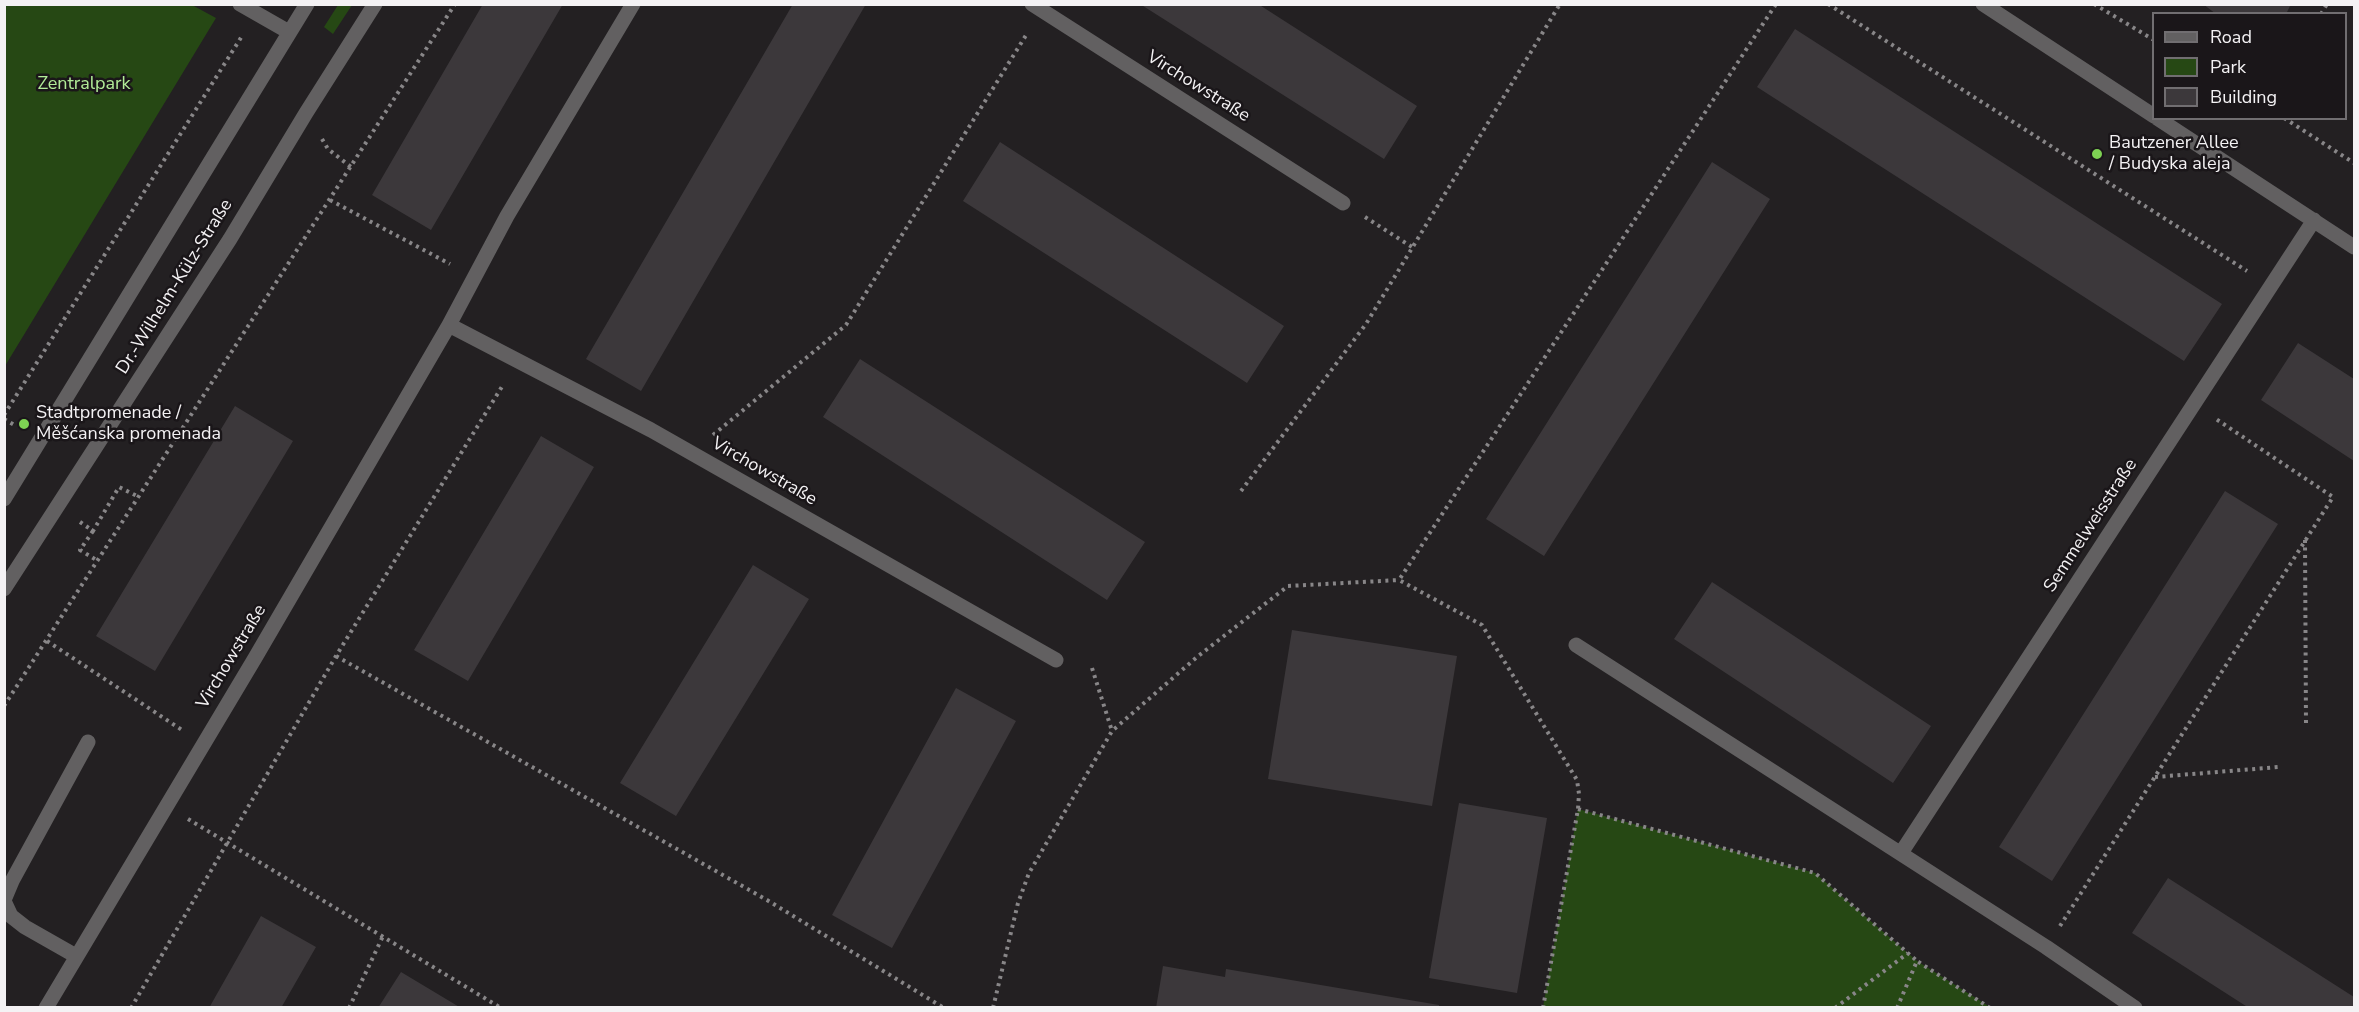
<!DOCTYPE html>
<meta charset="utf-8">
<style>
body{margin:0}
#map{position:relative;width:2359px;height:1012px;overflow:hidden;background:#232022;font-family:"Nunito Sans",sans-serif}
canvas{display:block}
.frame{position:absolute;inset:0;border:6px solid #f4f2f4;pointer-events:none}
.legend{position:absolute;left:2152px;top:12px;width:195px;height:108px;box-sizing:border-box;background:#1a1619;border:2px solid #716e71;margin:0;padding:8px 10px;list-style:none;font-size:18px;color:#f4f2f4}
.legend li{display:flex;align-items:center;gap:12px;height:30px}
.legend b{width:30px;border:2px solid #716e71}
</style>
<div id="map">
<canvas width="2359" height="1012"></canvas>
<div class="frame"></div>
<ul class="legend">
<li><b style="height:8px;background:#626061"></b>Road</li>
<li><b style="height:16px;background:#264814"></b>Park</li>
<li><b style="height:16px;background:#3c383b"></b>Building</li>
</ul>
</div>
<script>
const ctx = document.querySelector('canvas').getContext('2d');
ctx.lineJoin = 'round';
function paint(path, color) {
  ctx.fillStyle = color;
  ctx.fill(path, 'evenodd');
}
function trace(path, color, width, dash) {
  ctx.strokeStyle = color;
  ctx.lineWidth = width;
  ctx.lineCap = dash ? 'butt' : 'round';
  ctx.setLineDash(dash || []);
  ctx.stroke(path);
}
function drawText(font, color, halo, rows, align = 'center') {
  ctx.font = font + ' "Nunito Sans",sans-serif';
  ctx.lineWidth = 5;
  ctx.setLineDash([]);
  ctx.textBaseline = 'middle';
  ctx.strokeStyle = halo;
  ctx.fillStyle = color;
  for (const [text, x, y, turn = 0] of rows) {
    ctx.save();
    ctx.translate(x, y);
    ctx.rotate((+turn || 0) * Math.PI / 180);
    ctx.textAlign = isNaN(turn) ? turn : align;
    if (halo) ctx.strokeText(text, 0, 0);
    ctx.fillText(text, 0, 0);
    ctx.restore();
  }
}
const green = new Path2D(`
 M5,4l187,1 24,13 -211,348z
 M338,5h14l-19,29 -9,-7z
 M1578,809l237,64 102,88 73,46h-447z`);
const building = new Path2D(`
 M483,4h80l-132,226 -59,-35z
 M793,4h73l-225,387 -55,-32z
 M1140,4h118l159,102 -33,53z
 M2203,4h88l-5,10h-70z
 M1795,29l427,275 -38,57 -427,-274z
 M1000,142l284,184 -37,57 -284,-182z
 M1712,162l58,37 -226,357 -58,-37z
 M2298,343l56,36v82l-93,-61z
 M860,359l285,183 -38,58 -284,-183z
 M235,406l58,35 -138,230 -59,-35z
 M541,436l53,31 -126,214 -54,-31z
 M2225,491l53,33 -226,357 -53,-34z
 M753,565l56,34 -133,217 -56,-33z
 M1712,582l219,144 -38,57 -219,-144z
 M1292,630l165,26 -25,150 -164,-27z
 M956,688l60,33 -124,227 -60,-33z
 M1459,803l88,15 -30,175 -88,-15z
 M2168,878l186,119v11h-105l-117,-75z
 M261,916l55,31 -35,61h-72z
 M1163,966l62,11 1,-8 213,36v3h-283z
 M401,972l60,36h-83z`);
const path = new Path2D(`
 M1828,4l419,267
 M2094,4l60,36
 M2321,14l6,-10
 M2284,118l70,45
 M322,139l6,10 23,18
 M330,200l120,64
 M1365,217l47,30
 M4,415l238,-379
 M4,419l12,7
 M713,435l133,-110 182,-293
 M1241,491l125,-167 194,-320
 M80,522l13,9 26,-44 20,10
 M93,531l-13,19 18,11
 M2305,540l1,187
 M47,641l135,89
 M336,656l431,244 177,108
 M1092,668l20,63
 M4,706l451,-702
 M2155,777l124,-10
 M1578,809l237,64 102,88
 M188,819l313,189
 M2060,926l273,-429 -117,-78
 M131,1008l205,-352 167,-271
 M349,1008l34,-72
 M993,1008l25,-105 11,-30 83,-142 85,-74 91,-71 111,-6
 M1543,1008l35,-199 1,-15 -2,-14 -95,-155 -83,-45 377,-576
 M1835,1008l73,-55
 M1897,1008l20,-47 73,47`);
const minor = new Path2D(`
 M240,4l49,28
 M1032,4l311,199
 M1983,4l171,112
 M2157,118l197,129
 M449,325l202,105 405,230
 M4,499l303,-495
 M4,589l226,-350 76,-126 69,-109
 M1576,645l470,302 89,61
 M1901,853l413,-633
 M4,900l8,-19 76,-139
 M4,901l7,15 14,11 51,29
 M46,1008l209,-350 194,-333 58,-109 126,-212`);
const markers = [
 [2097,154,6,"#7ed153"],
 [24,424,6,"#7ed153"]
];
const parkNames = [
 ["Zentralpark",84,85]
];
const streetNames = [
 ["Virchowstraße",1198,87,32],
 ["Dr.-Wilhelm-Külz-Straße",175,287,-58],
 ["Virchowstraße",764,472,30],
 ["Semmelweisstraße",2091,526,-57],
 ["Virchowstraße",232,657,-59]
];
const poiNames = [
 ["Bautzener Allee",2109,144],
 ["/ Budyska aleja",2109,165],
 ["Stadtpromenade /",36,414],
 ["Měšćanska promenada",36,435]
];
paint(green, '#264814');
paint(building, '#3c383b');
trace(path, '#888688', 4, [3, 4.5]);
trace(minor, '#626061', 15);
for (const [x, y, r, color] of markers) {
  const dot = new Path2D();
  dot.arc(x, y, r, 0, 2 * Math.PI);
  ctx.fillStyle = color;
  ctx.fill(dot);
  trace(dot, '#1a1619', 2);
}
drawText('18px', '#b2ec98', '#1a1619', parkNames);
drawText('18px', '#f4f2f4', '#1a1619', streetNames);
drawText('18px', '#f4f2f4', '#1a1619', poiNames, 'left');
</script>
